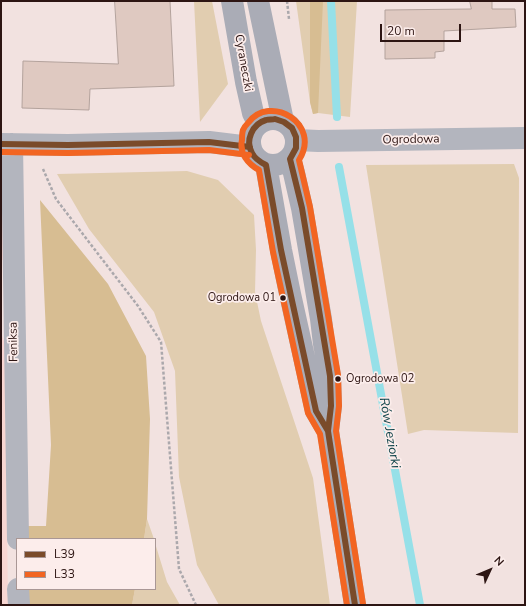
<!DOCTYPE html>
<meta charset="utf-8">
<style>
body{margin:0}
#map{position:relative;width:526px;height:606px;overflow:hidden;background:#f2e2e0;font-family:"Nunito Sans",sans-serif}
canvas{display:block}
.frame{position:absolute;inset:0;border:2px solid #2d1513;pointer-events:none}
.legend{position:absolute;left:16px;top:538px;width:140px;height:52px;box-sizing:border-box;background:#fcedeb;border:1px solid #a99795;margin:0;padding:5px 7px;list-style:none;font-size:12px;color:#2d1513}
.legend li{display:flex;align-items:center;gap:8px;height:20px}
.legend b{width:20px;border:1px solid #a99795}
.north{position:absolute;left:470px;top:550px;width:40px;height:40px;-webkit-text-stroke:3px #fcedeb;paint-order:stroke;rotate:46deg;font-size:11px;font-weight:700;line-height:16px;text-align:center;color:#2d1513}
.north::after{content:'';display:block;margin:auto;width:14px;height:18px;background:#2d1513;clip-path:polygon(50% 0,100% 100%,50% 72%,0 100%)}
.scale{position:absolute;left:380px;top:24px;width:81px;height:18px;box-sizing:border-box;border:2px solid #2d1513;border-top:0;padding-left:5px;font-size:12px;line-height:14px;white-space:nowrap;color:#2d1513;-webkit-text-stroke:3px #fcedeb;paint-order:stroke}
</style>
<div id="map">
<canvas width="526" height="606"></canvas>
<div class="frame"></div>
<ul class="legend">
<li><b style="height:5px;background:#7a4b2a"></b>L39</li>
<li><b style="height:5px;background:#f26522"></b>L33</li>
</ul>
<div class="north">N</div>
<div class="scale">20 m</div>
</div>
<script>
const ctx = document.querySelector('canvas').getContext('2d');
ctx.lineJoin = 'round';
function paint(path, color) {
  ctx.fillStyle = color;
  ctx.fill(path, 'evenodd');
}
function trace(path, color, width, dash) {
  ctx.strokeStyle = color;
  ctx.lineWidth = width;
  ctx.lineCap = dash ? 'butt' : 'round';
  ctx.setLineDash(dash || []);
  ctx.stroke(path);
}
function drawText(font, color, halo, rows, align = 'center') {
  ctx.font = font + ' "Nunito Sans",sans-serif';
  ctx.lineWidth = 3.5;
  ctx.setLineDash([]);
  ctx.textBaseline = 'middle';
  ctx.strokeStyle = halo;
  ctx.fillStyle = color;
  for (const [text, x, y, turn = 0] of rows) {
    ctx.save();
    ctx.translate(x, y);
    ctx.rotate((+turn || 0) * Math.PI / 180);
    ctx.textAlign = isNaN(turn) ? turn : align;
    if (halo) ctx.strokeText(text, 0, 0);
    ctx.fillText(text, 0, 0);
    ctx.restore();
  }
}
const built = new Path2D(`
 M1,186h4v74h-4z
 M1,333l4,11 3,261h-7z`);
const green = new Path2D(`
 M194,1h18l16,83 -28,38z
 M296,1h61l-7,116 -32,-4 -5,1 -3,-12z
 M514,164l5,14 -1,255 -94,-3 -16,4 -42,-269z
 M187,171l31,9 36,35 2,35 -1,42 6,29 52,157 17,127h-111l-22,-40 -18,-88 -4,-106 -21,-59 -65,-83 -32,-55z
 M147,519l7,20h-10z
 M155,543l12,39 13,23h-48l3,-16h20z`);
const forest = new Path2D(`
 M310,1h13l-5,112 -5,1 -3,-12z
 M40,200l68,84 38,72 4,63 -3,100 -3,20h-117v-13h19l5,-81z
 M29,589h106l-3,16h-103z`);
const stream = new Path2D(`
 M331,1l6,116
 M339,167l81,438`);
const building = new Path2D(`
 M115,1h55l4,85 -84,3 -1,21 -67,-2 1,-47 95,3z
 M470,1h22v8h23l1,18 -72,4v20l-9,1v6l-50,1v-49l86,-1z`);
const path = new Path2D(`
 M287,1l2,18
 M43,169l13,30 82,107 23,36 18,227 17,36`);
const street = new Path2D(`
 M297,140l21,1 207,-3
 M1,144l67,1 141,-3 41,5
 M12,144l6,395
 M18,589l1,16`);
const secondary = new Path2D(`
 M232,1l14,81 7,31 5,10
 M258,1l25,120
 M250 142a23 23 0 1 1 46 0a23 23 0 1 1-46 0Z
 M290,159l4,14 8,35 19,111 3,25 6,32 1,30 -3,25 27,174
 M266,165l15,85 9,44 26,117 12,20`);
const bus1 = new Path2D(`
 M275,119l9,3 8,6 4,9v11l-6,11 12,49 28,168 1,30 -3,25 -12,-20 -35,-161 -15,-85c-6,-3 -11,-6 -14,-12 -7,-12 0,-29 14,-33 3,-1 6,0 9,-1z
 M1,144l67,1 141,-3 41,5
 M328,431l27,174`);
const bus2 = new Path2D(`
 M1,152l67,1 141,-3 40,5
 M347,605l-27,-171 -12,-21 -35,-161 -14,-82c-11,-6 -20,-17 -17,-30 0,-3 0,-7 1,-10 1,-3 3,-5 5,-7 22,-30 74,1 51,37l11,47 28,168 1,31 -3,25 27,173`);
const markers = [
 [283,298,3.5,"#2d1513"],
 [338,379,3.5,"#2d1513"]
];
const busNames = [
 ["Ogrodowa 01",276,298],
 ["Ogrodowa 02",346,379,"left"]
];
const streetNames = [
 ["Cyraneczki",243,63,80],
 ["Ogrodowa",411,140,-1],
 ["Feniksa",14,342,-91]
];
const waterNames = [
 ["Rów Jeziorki",389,433,80]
];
paint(built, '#f8d6d2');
paint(green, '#e1cdb0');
paint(forest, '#d7bd92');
trace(stream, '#96e0e8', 8);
paint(building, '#dfc9c1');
trace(building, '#b3a29c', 1);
trace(path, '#aba8ac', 2.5, [3, 2]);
trace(street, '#b3b5be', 22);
trace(secondary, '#aaacb6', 22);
trace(bus1, '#7a4b2a', 6);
trace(bus2, '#f26522', 6);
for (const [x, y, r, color] of markers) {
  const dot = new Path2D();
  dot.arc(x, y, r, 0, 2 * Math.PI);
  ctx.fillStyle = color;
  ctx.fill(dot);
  trace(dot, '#fcedeb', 1.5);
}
drawText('11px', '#2d1513', '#fcedeb', busNames, 'right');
drawText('12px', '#2d1513', '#fcedeb', streetNames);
drawText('italic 13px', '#093f45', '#fcedeb', waterNames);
</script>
